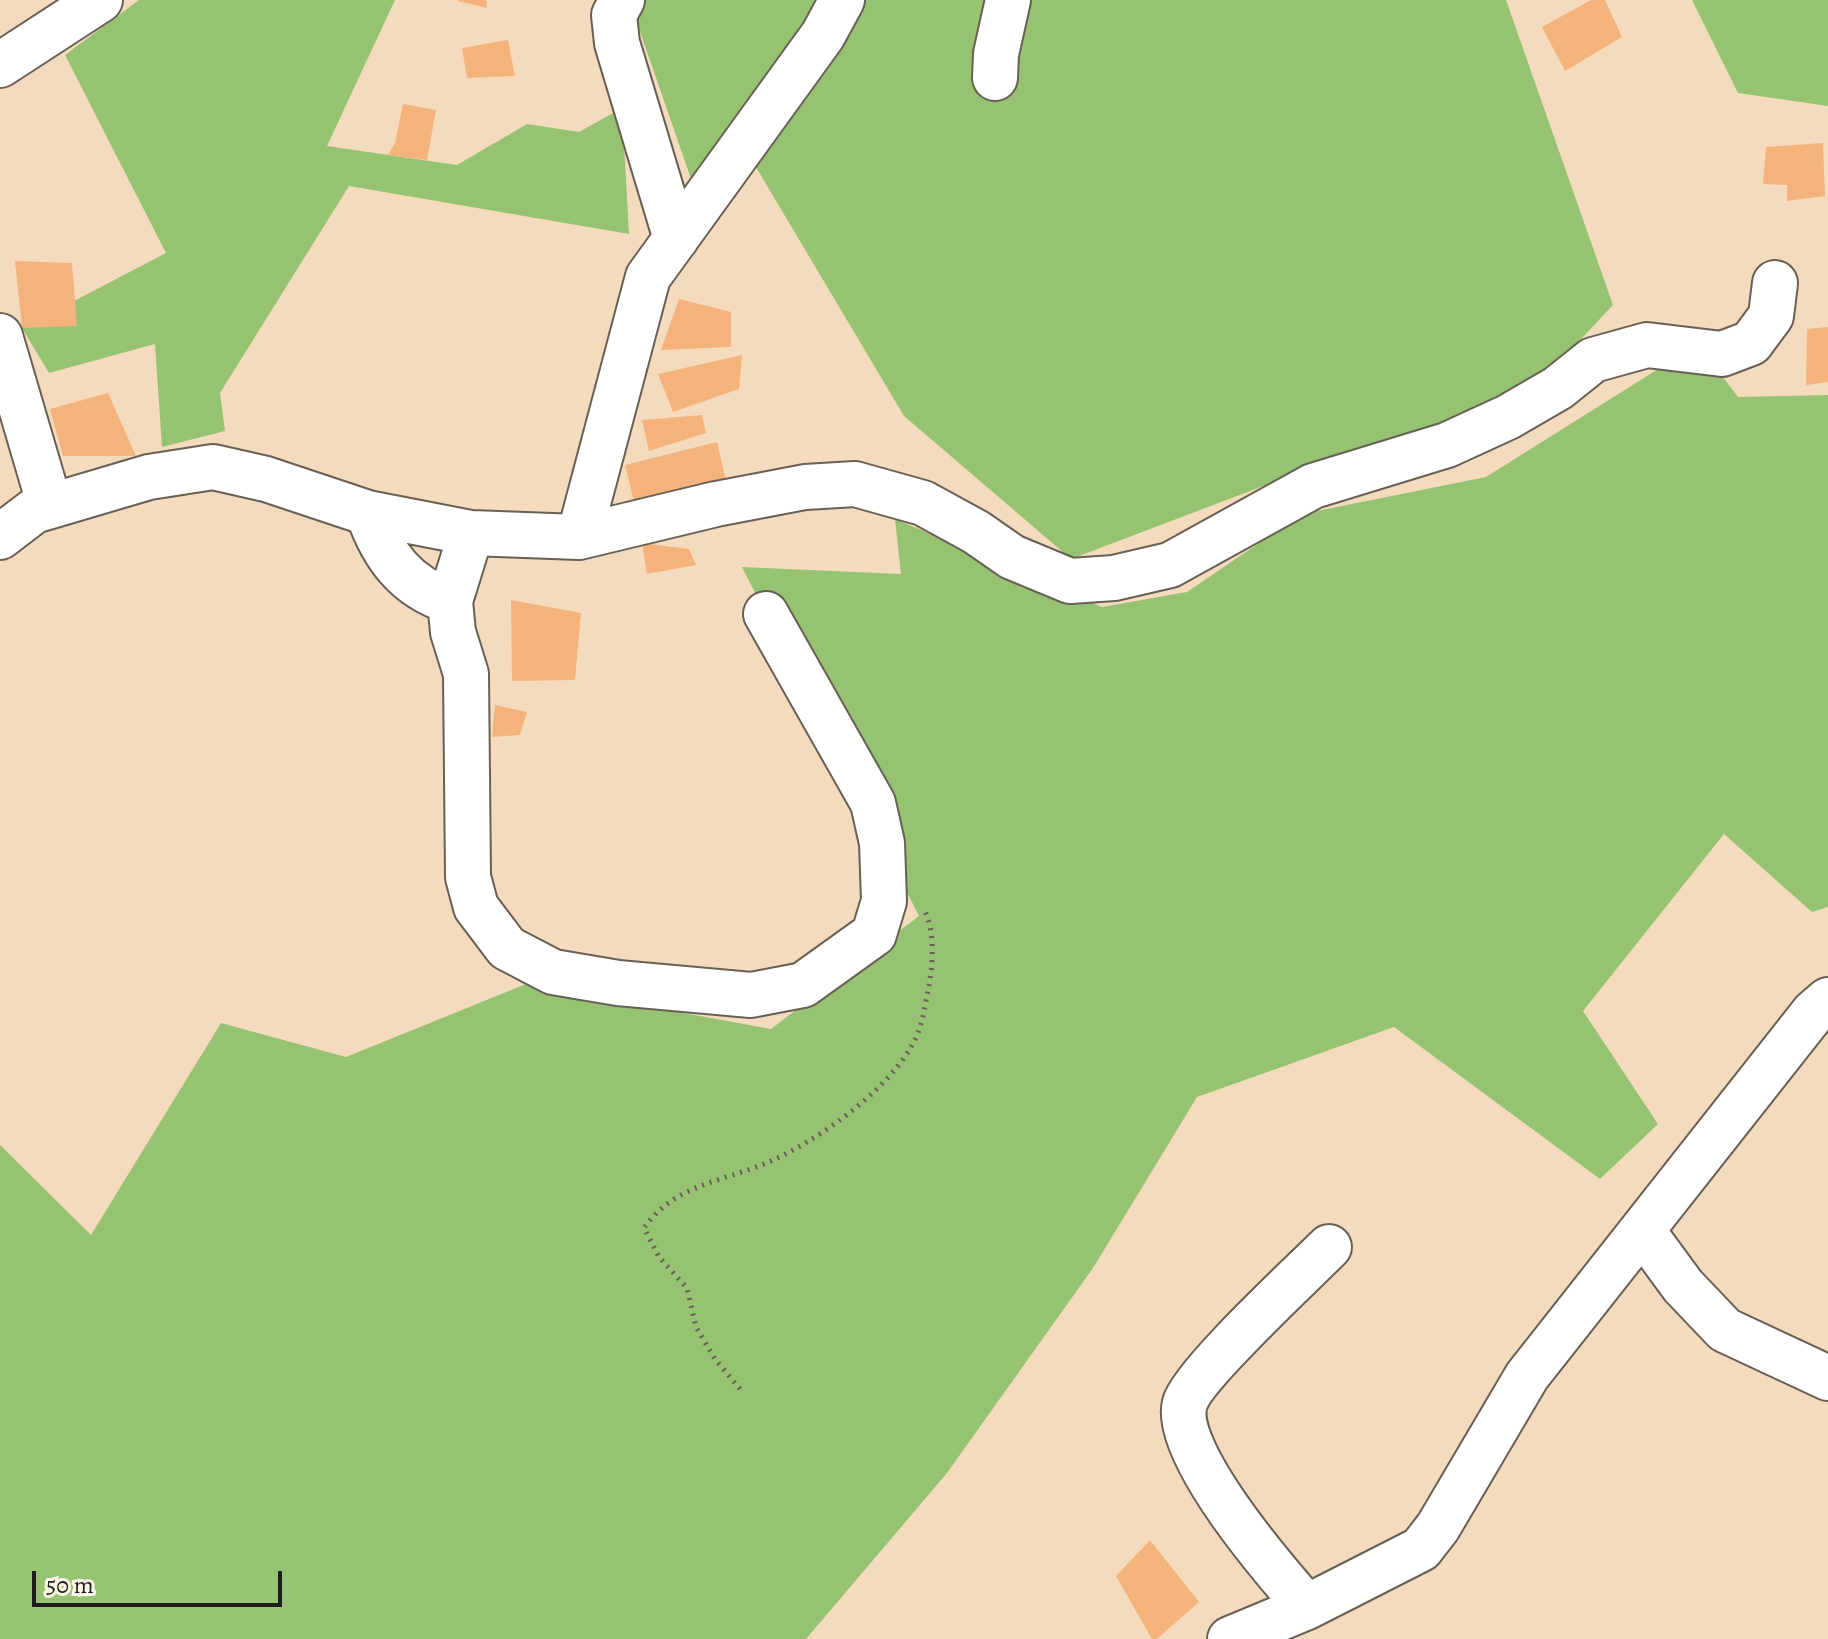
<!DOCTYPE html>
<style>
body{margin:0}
#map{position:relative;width:1828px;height:1639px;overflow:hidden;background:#f5dbbe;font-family:Alegreya,serif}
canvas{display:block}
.scale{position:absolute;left:32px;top:1571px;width:250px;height:36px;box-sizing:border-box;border:4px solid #1c1c1c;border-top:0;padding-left:10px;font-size:24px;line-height:28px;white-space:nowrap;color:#1c1c1c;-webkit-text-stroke:6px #fcf5e5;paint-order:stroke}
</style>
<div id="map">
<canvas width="1828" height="1639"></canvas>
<div class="scale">50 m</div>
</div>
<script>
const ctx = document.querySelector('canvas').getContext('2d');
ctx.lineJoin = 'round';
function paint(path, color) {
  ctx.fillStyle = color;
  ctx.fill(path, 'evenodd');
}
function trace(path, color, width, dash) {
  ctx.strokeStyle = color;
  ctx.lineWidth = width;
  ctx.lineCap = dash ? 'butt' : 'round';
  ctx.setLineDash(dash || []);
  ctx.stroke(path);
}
const green = new Path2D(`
 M139,0h256l-68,146 130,19 70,-41 52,8 43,-24 7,126 -280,-48 -129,207 5,38 -63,16 -7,-103 -106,29 -27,-45 144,-75 -101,-198z
 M629,0h877l107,305 -107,114 -182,44 -253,96 -167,-143 -163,-274 -45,51z
 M1692,0h136v106l-90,-13z
 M1698,344l40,53 90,-2v512l-16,5 -88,-78 -141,177 75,113 -58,55 -206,-152 -197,70 -104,171 -146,205 -141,166h-806v-494l91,90 130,-212 125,34 180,-73 245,45 148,-113 -177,-349 159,7 -6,-55 207,88 85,-15 115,-78 184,-37z`);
const building = new Path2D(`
 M486,0l1,8 -29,-7v-1z
 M1591,0h14l17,37 -57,34 -23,-44z
 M508,40l7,36 -48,2 -5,-30z
 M403,104l33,6 -9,50 -39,-5 7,-12z
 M1823,143l2,53 -38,5v-16l-24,-1 3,-37z
 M15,261l57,2 5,63 -55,2z
 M679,299l52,13v35l-70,3z
 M1828,327v55l-22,3 1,-56z
 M742,355l-3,34 -66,23 -15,-38z
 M108,393l28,63h-73l-13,-47z
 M702,415l4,18 -57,18 -7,-31z
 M717,442l11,48 -93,16 -10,-41z
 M642,543l47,6 7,16 -49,9z
 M511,600l70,13 -6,67 -63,1z
 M495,705l32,7 -7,23 -28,2z
 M1150,1540l49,62 -42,37h-5l-36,-63z`);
const path = new Path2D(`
 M740,1389l-25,-30 -19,-32 -9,-39 -28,-31 -15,-29c29,-42 75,-46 120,-64 52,-21 139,-82 156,-137 4,-12 5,-24 8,-36 5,-24 8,-62 -5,-83`);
const minor = new Path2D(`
 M622,0l-8,15 3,28 59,196
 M0,65l100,-65
 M995,78l1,-24 12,-54
 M0,336l50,170
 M368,513c15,43 38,74 82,88l3,31 13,42 2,203 8,30 31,41 46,24 65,11 133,12 52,-10 71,-51 10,-33 -2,-58 -9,-40 -107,-189
 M0,537l34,-26 115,-34 64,-10 53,12 102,34 103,20 108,4 69,-260 175,-242 19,-35
 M579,537l137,-33 89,-17 50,-3 68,19 53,29 36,25 58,24 44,-3 56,-13 143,-79 134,-41 61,-28 50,-29 35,-28 54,-15 75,9 29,-11 20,-27 4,-33
 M450,601l21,-68
 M1642,1230l41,56 42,44 103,48
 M1307,1607c-31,-35 -137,-157 -122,-204 8,-28 116,-128 144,-156
 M1230,1639l77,-32 114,-58 17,-22 89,-151 286,-363 15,-13`);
paint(green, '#96c371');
paint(building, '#f4b37a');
trace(minor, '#685f55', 48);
trace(path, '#685f55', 5, [2, 6]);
trace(minor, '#fff', 44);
</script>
